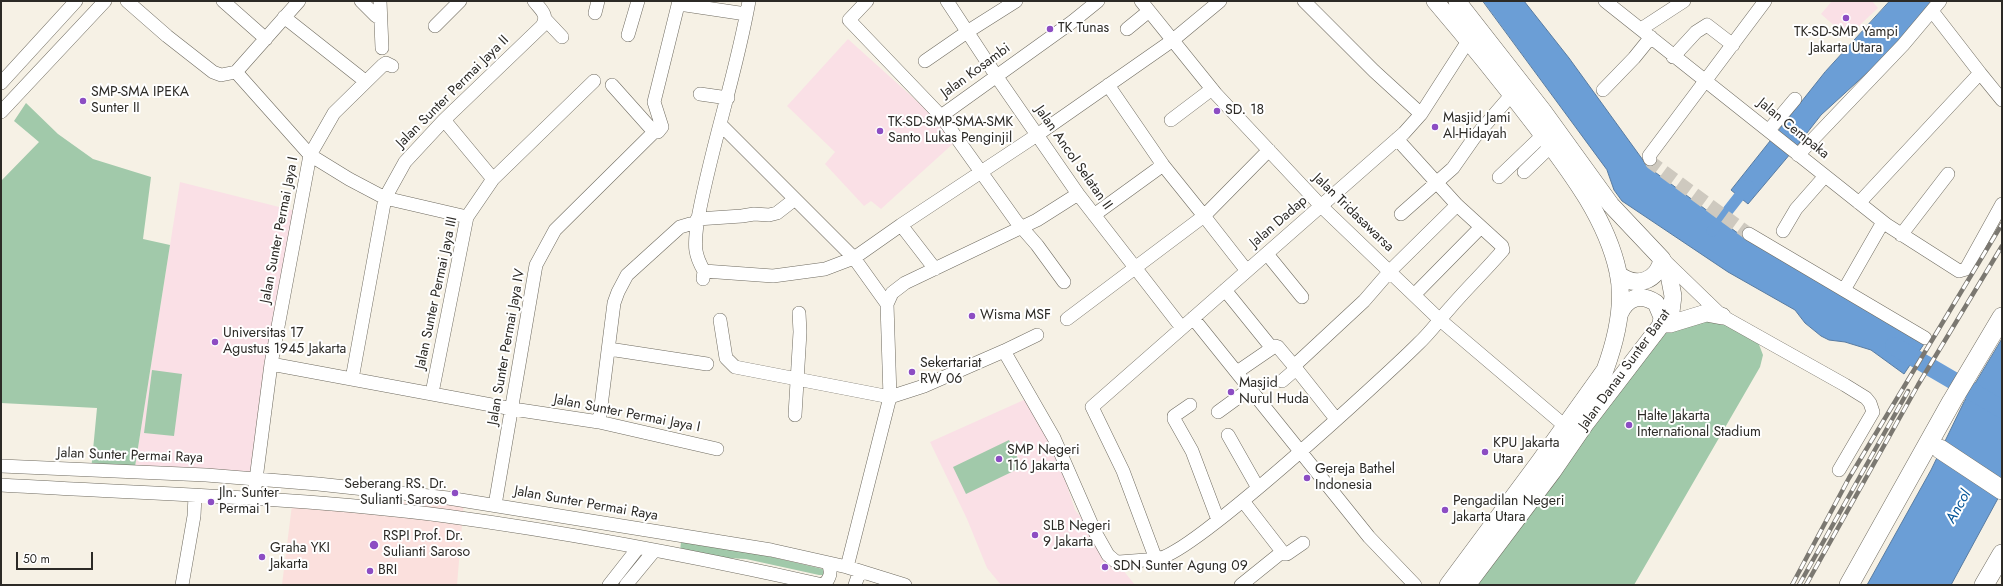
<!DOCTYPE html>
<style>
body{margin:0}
#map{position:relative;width:2003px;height:586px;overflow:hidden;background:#f6f1e5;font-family:Jost,sans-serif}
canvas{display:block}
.frame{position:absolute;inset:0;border:2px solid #2c2a26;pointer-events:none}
.scale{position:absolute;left:16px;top:552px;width:77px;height:18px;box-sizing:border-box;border:2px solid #2c2a26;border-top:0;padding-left:5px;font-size:12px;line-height:14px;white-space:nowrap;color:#2c2a26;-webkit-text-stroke:3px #fff;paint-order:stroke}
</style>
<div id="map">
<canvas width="2003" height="586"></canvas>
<div class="frame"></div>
<div class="scale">50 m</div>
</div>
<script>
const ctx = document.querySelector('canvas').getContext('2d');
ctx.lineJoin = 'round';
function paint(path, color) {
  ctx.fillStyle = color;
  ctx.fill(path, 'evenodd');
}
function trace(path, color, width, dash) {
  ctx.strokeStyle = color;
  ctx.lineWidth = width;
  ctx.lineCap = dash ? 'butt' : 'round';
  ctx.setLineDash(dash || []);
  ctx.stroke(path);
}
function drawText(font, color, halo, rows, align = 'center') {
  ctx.font = font + ' Jost,sans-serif';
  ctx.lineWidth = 4;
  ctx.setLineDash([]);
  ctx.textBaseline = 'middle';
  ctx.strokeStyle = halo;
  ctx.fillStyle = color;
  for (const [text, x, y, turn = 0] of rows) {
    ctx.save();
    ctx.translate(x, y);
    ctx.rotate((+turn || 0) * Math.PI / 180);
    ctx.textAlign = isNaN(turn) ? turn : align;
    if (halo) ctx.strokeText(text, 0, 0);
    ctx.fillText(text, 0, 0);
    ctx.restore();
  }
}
const education = new Path2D(`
 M1832,1h40l6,7 -31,29 -26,-23z
 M848,39l91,82 17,20 -75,68 -10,-8 -7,5 -39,-42 10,-12 -48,-46z
 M180,182l119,30 -41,267 -124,-6z
 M1026,399l28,47 21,64 60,75h-134l-14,-17 -20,-49 -37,-77z`);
const medical = new Path2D(`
 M464,500l-7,85h-175l10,-80z`);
const green = new Path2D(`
 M26,103l32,31 35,25 58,18 -8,62 27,6 -36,228 -43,-2 6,-63 -96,-5v-222l38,-39 -25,-21z
 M1711,315l47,27 5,13 -3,12 -126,218h-157l168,-230 19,-22z
 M152,370l30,4 -8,62 -30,-3z
 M1009,440l13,27 -56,27 -13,-27z
 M681,542l82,13 60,14 2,3 -1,3h-5l-73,-16 -36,-2 -30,-6z`);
const water = new Path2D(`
 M1483,1h41l45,57 79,109 91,67 185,110 -20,30 -33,-24 -26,-8 -16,-2 -8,-4 -16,-13 -10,-13 -67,-38 -106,-71 -8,-11 -7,-20z
 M1890,1h43l-40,48 -72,66 -25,32 -48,57 -17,-14 94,-118z
 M2002,339v152l-51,94h-84l64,-115 33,-68z`);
const canal = new Path2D(`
 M1712,231l36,-46`);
const river = new Path2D(`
 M1894,346l108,63`);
const minorTunnel = new Path2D(`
 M1650,159l2,4 97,71`);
const minor = new Path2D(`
 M127,1l40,35 46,36 8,3 15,-3 63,-71
 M223,1l43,38
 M361,1l15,15
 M380,1l2,47
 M867,1l-18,19 92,96 131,-94 26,-21
 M947,1l52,79 79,114 104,134
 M1141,1l75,93 106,113 117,112 126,107
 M1304,1l70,70 47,43
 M1605,1l282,224 72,46 7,-2 36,-65
 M679,4l67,10
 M595,13l3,-12
 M284,17l81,64
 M546,20l16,17
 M435,26l25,-25
 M1127,29l22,-18
 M1641,29l43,-28
 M628,35l10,-34
 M1673,57l23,-25 11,-7 26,20
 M925,61l42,-29 49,-31
 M392,66l-6,-3 -3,2 -49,48 -24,42 -39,209 242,45 86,13 118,27
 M236,72l74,83 39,24 36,19 82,19
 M1980,73l22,27
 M1,83l75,-82
 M1603,90l31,-32 17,-21
 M700,94l28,4
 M1,112l104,-111
 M941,116l75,105 21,24 27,37
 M444,120l49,59
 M1171,120l41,-31
 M720,124l134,134 33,46
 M1769,130l26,-31
 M654,132h4l4,-5 -8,-25 25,-101
 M1397,139l60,66 45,41 1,4c-17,20 -36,38 -53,58 -11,12 -20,25 -32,36 -29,29 -234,218 -260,214l-4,-4 -31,-83 -31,-64 312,-274 17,-19 47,-73
 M1798,155l105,-110 37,-44
 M1650,159l-1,-3 116,-155
 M1524,172l27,-26
 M1499,177l44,-42
 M1859,203l121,-130 -48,-62
 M1401,214l52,-46 21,-30 38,-44
 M1094,215l69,-50
 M697,219l45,-3 12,-2 15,1 8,-2 18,-14
 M697,224c13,-75 39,-148 52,-223
 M901,225l34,44
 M1783,231l13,-22 29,-33
 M1749,234l176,104
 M1901,235l47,-61
 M1267,254l35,43
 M1664,260l58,56 123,69 21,13 4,5 3,9 -34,58
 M1247,271l-43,-55 65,-66
 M703,279l1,-8 69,5 52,-7 29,-11 47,-33 136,-90 136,-95 47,-39
 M1225,290l46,57
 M1844,290l39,-68
 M1414,295l67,-68
 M1193,318l176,219 46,48
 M1067,319l137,-103 -41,-51 -55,-80
 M720,320l6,38 9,9 155,30 34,-11 80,-35 50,87 41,94 13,23 7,6 4,1 27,-2
 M609,349l98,15
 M1004,351l33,-16
 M1294,366l42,53
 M1237,372l38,-26 3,1 16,19 70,-65 26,-30 67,-66
 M352,379l33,-181 20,-36 39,-42 98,-94c7,-11 -1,-16 -8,-25
 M1282,381l14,-12
 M432,393l35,-176 26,-38 101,-98
 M1190,405l-16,11v3l18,32 26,69
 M1218,412l33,-24
 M795,415l5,-83 -1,-19
 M599,422l15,-119 4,-11 9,-17 53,-48 10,-3h7c-2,20 -4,28 7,47
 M1228,435l30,53
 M1,466l205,9 112,9 130,14 323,52 76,17 58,18
 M1,485c148,9 298,12 445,31 126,17 252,41 377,69
 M255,487l16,-123
 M1243,501l41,53h3l16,-11
 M495,505l41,-240 19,-35 99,-98 -42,-47
 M847,567l43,-170 -3,-93 5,-11 13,-10 132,-63 41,-26
 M182,585l12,-69 1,-20
 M609,585l29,-37
 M626,585l28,-34
 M823,585c8,-7 9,-13 5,-22
 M855,585l3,-9 6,-4
 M1241,585l41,-33`);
const major = new Path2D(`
 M1435,1c35,41 68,82 101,125 33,44 70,91 82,146 7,32 -2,68 -13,98l-65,91 -92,124
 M1457,1l86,110 68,94 51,54 7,16 4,21 -2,16 -85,111 -33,48 -86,114
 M1618,274c18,15 40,7 44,-15
 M1620,313c7,-16 21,-20 36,-10l6,14 -1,7
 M1661,324h9l36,-11 16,3`);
const highway = new Path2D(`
 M1940,449l62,41
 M1849,585l103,-184 50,-84
 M1984,585l18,-31`);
const rail = new Path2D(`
 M1792,585l57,-107 153,-254
 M1799,585l109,-194
 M1806,585l112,-200 84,-139`);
const markers = [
 [1846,18,4,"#8c4dc3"],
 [1050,29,4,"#8c4dc3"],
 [83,101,4,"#8c4dc3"],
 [1217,111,4,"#8c4dc3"],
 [1435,127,4,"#8c4dc3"],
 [880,131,4,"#8c4dc3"],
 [972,316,4,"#8c4dc3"],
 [215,342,4,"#8c4dc3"],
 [912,372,4,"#8c4dc3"],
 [1231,392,4,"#8c4dc3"],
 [1629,425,4,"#8c4dc3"],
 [1485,452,4,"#8c4dc3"],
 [999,459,4,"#8c4dc3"],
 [1307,478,4,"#8c4dc3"],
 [455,493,4,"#8c4dc3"],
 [211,502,4,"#8c4dc3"],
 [1445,510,4,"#8c4dc3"],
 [1035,535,4,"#8c4dc3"],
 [374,545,5,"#8c4dc3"],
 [262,557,4,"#8c4dc3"],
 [1105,567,4,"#8c4dc3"],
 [370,571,4,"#8c4dc3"]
];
const poiNames = [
 ["TK Tunas",1058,29],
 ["TK-SD-SMP Yampi",1846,33,"center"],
 ["Jakarta Utara",1846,49,"center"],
 ["SMP-SMA IPEKA",91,93],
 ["Sunter II",91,109],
 ["SD. 18",1225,111],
 ["Masjid Jami",1443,119],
 ["Al-Hidayah",1443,135],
 ["TK-SD-SMP-SMA-SMK",888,123],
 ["Santo Lukas Penginjil",888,139],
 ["Wisma MSF",980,316],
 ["Universitas 17",223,334],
 ["Agustus 1945 Jakarta",223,350],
 ["Sekertariat",920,364],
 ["RW 06",920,380],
 ["Masjid",1239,384],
 ["Nurul Huda",1239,400],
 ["Halte Jakarta",1637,417],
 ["International Stadium",1637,433],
 ["KPU Jakarta",1493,444],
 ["Utara",1493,460],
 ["SMP Negeri",1007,451],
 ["116 Jakarta",1007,467],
 ["Gereja Bathel",1315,470],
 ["Indonesia",1315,486],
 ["Seberang RS. Dr.",447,485,"right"],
 ["Sulianti Saroso",447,501,"right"],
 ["Jln. Sunter",219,494],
 ["Permai 1",219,510],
 ["Pengadilan Negeri",1453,502],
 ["Jakarta Utara",1453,518],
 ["SLB Negeri",1043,527],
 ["9 Jakarta",1043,543],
 ["RSPI Prof. Dr.",383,537],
 ["Sulianti Saroso",383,553],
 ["Graha YKI",270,549],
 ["Jakarta",270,565],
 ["SDN Sunter Agung 09",1113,567],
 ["BRI",378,571]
];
const streetNames = [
 ["Jalan Kosambi",976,71,-36],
 ["Jalan Sunter Permai Jaya II",453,92,-45],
 ["Jalan Cempaka",1793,129,39],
 ["Jalan Ancol Selatan II",1073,158,55],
 ["Jalan Tridasawarsa",1353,213,44],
 ["Jalan Dadap",1279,222,-41],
 ["Jalan Sunter Permai Jaya I",280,230,-79],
 ["Jalan Sunter Permai Jaya III",437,293,-78],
 ["Jalan Sunter Permai Jaya IV",507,347,-80],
 ["Jalan Danau Sunter Barat",1625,370,-54],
 ["Jalan Sunter Permai Jaya I",627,414,11],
 ["Jalan Sunter Permai Raya",130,456,2],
 ["Jalan Sunter Permai Raya",586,504,10]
];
const waterNames = [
 ["Ancol",1959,507,-61]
];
paint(education, '#fae0e6');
paint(medical, '#fbe0dd');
paint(green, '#a1c9aa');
paint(water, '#6b9ed6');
trace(water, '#587ba1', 1);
trace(canal, '#6b9ed6', 11);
trace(river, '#6b9ed6', 18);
trace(minorTunnel, '#cec9bf', 13, [13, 6]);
trace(minor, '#6f6b60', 14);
trace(major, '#6f6b60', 18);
trace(highway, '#6f6b60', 20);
trace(minor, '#fff', 13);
trace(major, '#fff', 17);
trace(highway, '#fff', 19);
trace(rail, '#7b7871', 4.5);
trace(rail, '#fff', 3, [9]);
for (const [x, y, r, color] of markers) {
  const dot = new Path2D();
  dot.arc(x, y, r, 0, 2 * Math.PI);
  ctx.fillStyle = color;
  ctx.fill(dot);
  trace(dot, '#fff', 1.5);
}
drawText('14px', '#2c2a26', '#fff', poiNames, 'left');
drawText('14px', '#2c2a26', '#fff', streetNames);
drawText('italic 15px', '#045598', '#fff', waterNames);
</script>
